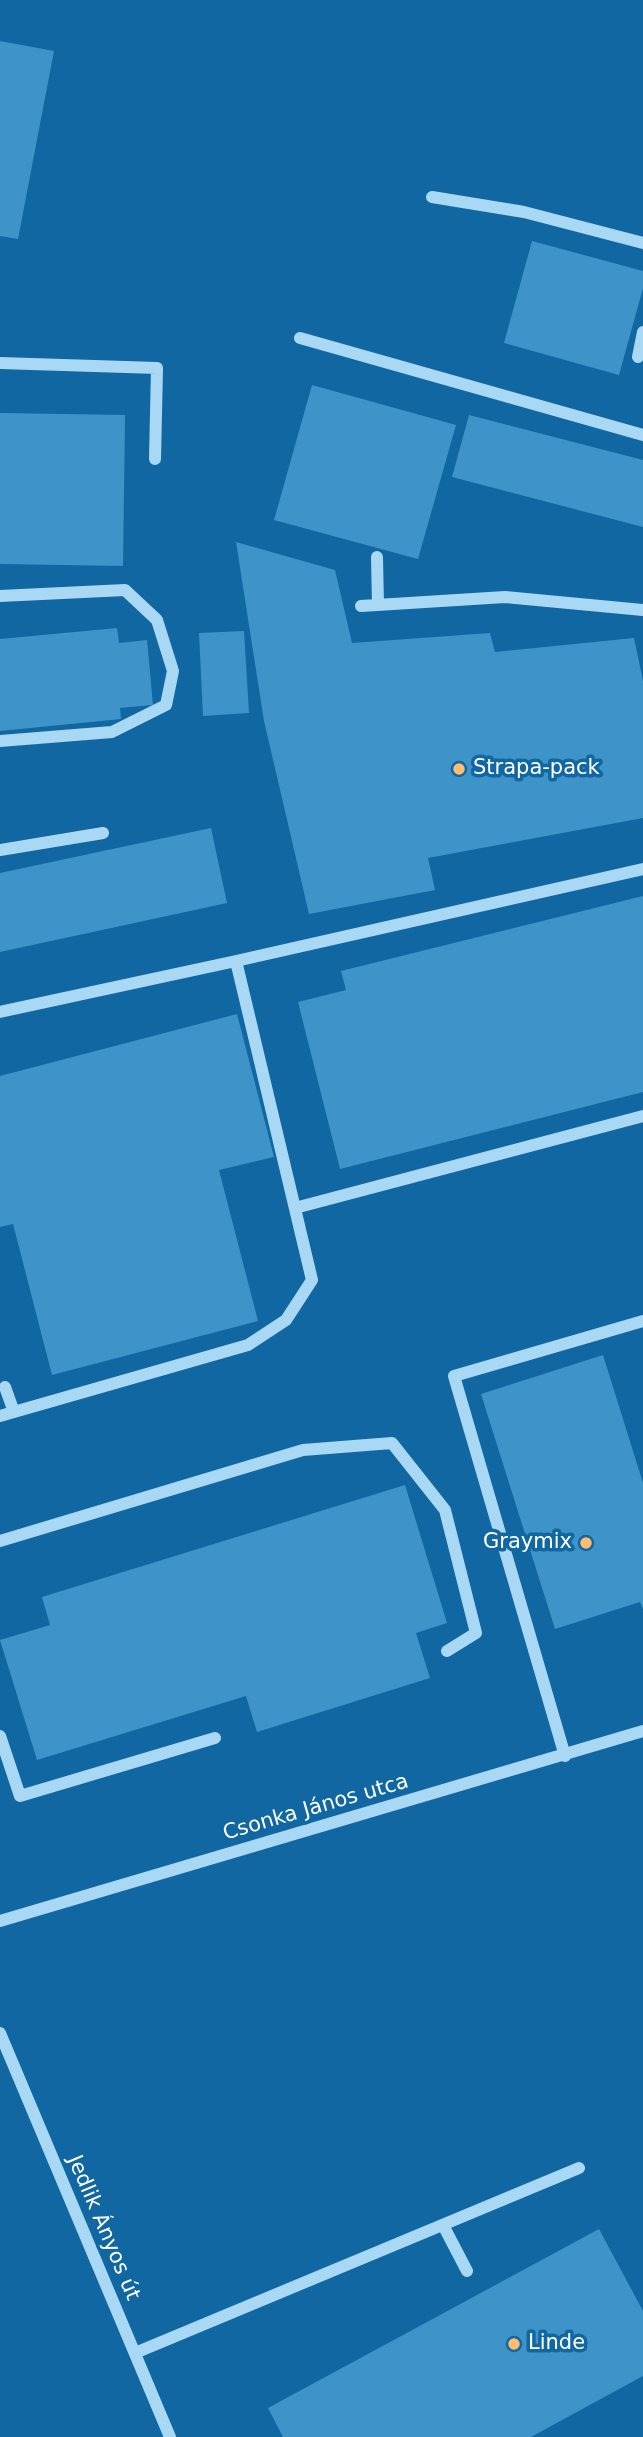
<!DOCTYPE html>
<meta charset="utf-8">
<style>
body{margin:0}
canvas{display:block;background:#1067a1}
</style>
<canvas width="643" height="2437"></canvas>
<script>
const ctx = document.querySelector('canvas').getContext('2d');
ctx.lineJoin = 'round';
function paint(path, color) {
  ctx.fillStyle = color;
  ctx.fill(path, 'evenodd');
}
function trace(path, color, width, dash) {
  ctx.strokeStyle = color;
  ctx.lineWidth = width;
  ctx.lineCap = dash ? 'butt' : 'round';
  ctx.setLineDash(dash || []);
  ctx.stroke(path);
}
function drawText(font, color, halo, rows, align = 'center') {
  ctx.font = font + ' "DejaVu Sans",sans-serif';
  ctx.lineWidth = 7;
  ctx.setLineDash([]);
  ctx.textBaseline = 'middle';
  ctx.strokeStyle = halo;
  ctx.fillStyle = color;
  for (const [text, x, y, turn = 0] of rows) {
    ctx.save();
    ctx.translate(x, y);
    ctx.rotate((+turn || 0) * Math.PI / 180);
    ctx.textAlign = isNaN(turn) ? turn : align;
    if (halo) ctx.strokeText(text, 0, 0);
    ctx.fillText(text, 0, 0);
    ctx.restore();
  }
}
const building = new Path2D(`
 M0,41l54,10 -36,188 -18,-3z
 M532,241l111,30v17l-24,87 -115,-32z
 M312,385l144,40 -38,134 -144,-39z
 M0,413l125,2 -2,151 -123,-2z
 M469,415l174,45v67l-191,-50z
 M236,542l99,28 17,73 138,-10 5,19 139,-14 9,43v137l-215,40 7,32 -126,24 -45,-193z
 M117,628l2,15 28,-3 6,65 -33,3 1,11 -121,12v-92z
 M244,631l5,82 -46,3 -4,-83z
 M211,828l16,75 -227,49v-79z
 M643,896v196l-303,77 -42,-167 48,-12 -5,-19z
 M237,1014l37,143 -55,13 39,151 -206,54 -39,-151 -13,3v-151z
 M603,1355l40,128v126l-3,-7 -85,27 -74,-235z
 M405,1485l42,138 -31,10 14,45 -173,54 -11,-36 -209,64 -37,-120 50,-15 -8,-28z
 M599,2229l44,82v65l-112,61h-248l-15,-29z`);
const minor = new Path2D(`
 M432,197l92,15 119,31
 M300,338l343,97
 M638,357l5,-25
 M0,363l157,5 -2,91
 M377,557l1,48
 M0,596l125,-6 32,30 16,51 -7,34 -54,27 -112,9
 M361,606l144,-9 138,13
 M0,850l103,-17
 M236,961l407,-92
 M0,1012l236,-51 76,319 -26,40 -38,25 -248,71
 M295,1208l348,-92
 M5,1387l9,25
 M0,1541l303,-91 89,-7 53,67 31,123 -29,18
 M0,1736l20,60 195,-58
 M565,1756l-111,-380 189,-55
 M0,1921l643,-190
 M0,2033l170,404
 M443,2225l24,46
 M135,2353l444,-185`);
const markers = [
 [459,769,7,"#ffbd6d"],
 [586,1543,7,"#ffbd6d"],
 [514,2344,7,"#ffbd6d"]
];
const poiNames = [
 ["Strapa-pack",473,769],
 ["Graymix",572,1543,"right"],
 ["Linde",528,2344]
];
const streetNames = [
 ["Csonka János utca",316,1808,-16],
 ["Jedlik Ányos út",103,2228,67]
];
paint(building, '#3e93c9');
trace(minor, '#a9d8f5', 12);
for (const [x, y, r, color] of markers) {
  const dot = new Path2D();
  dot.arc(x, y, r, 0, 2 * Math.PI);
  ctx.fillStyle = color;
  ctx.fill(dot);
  trace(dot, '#1067a1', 2.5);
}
drawText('21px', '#fff', '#1067a1', poiNames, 'left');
drawText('21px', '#fff', '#1067a1', streetNames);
</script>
